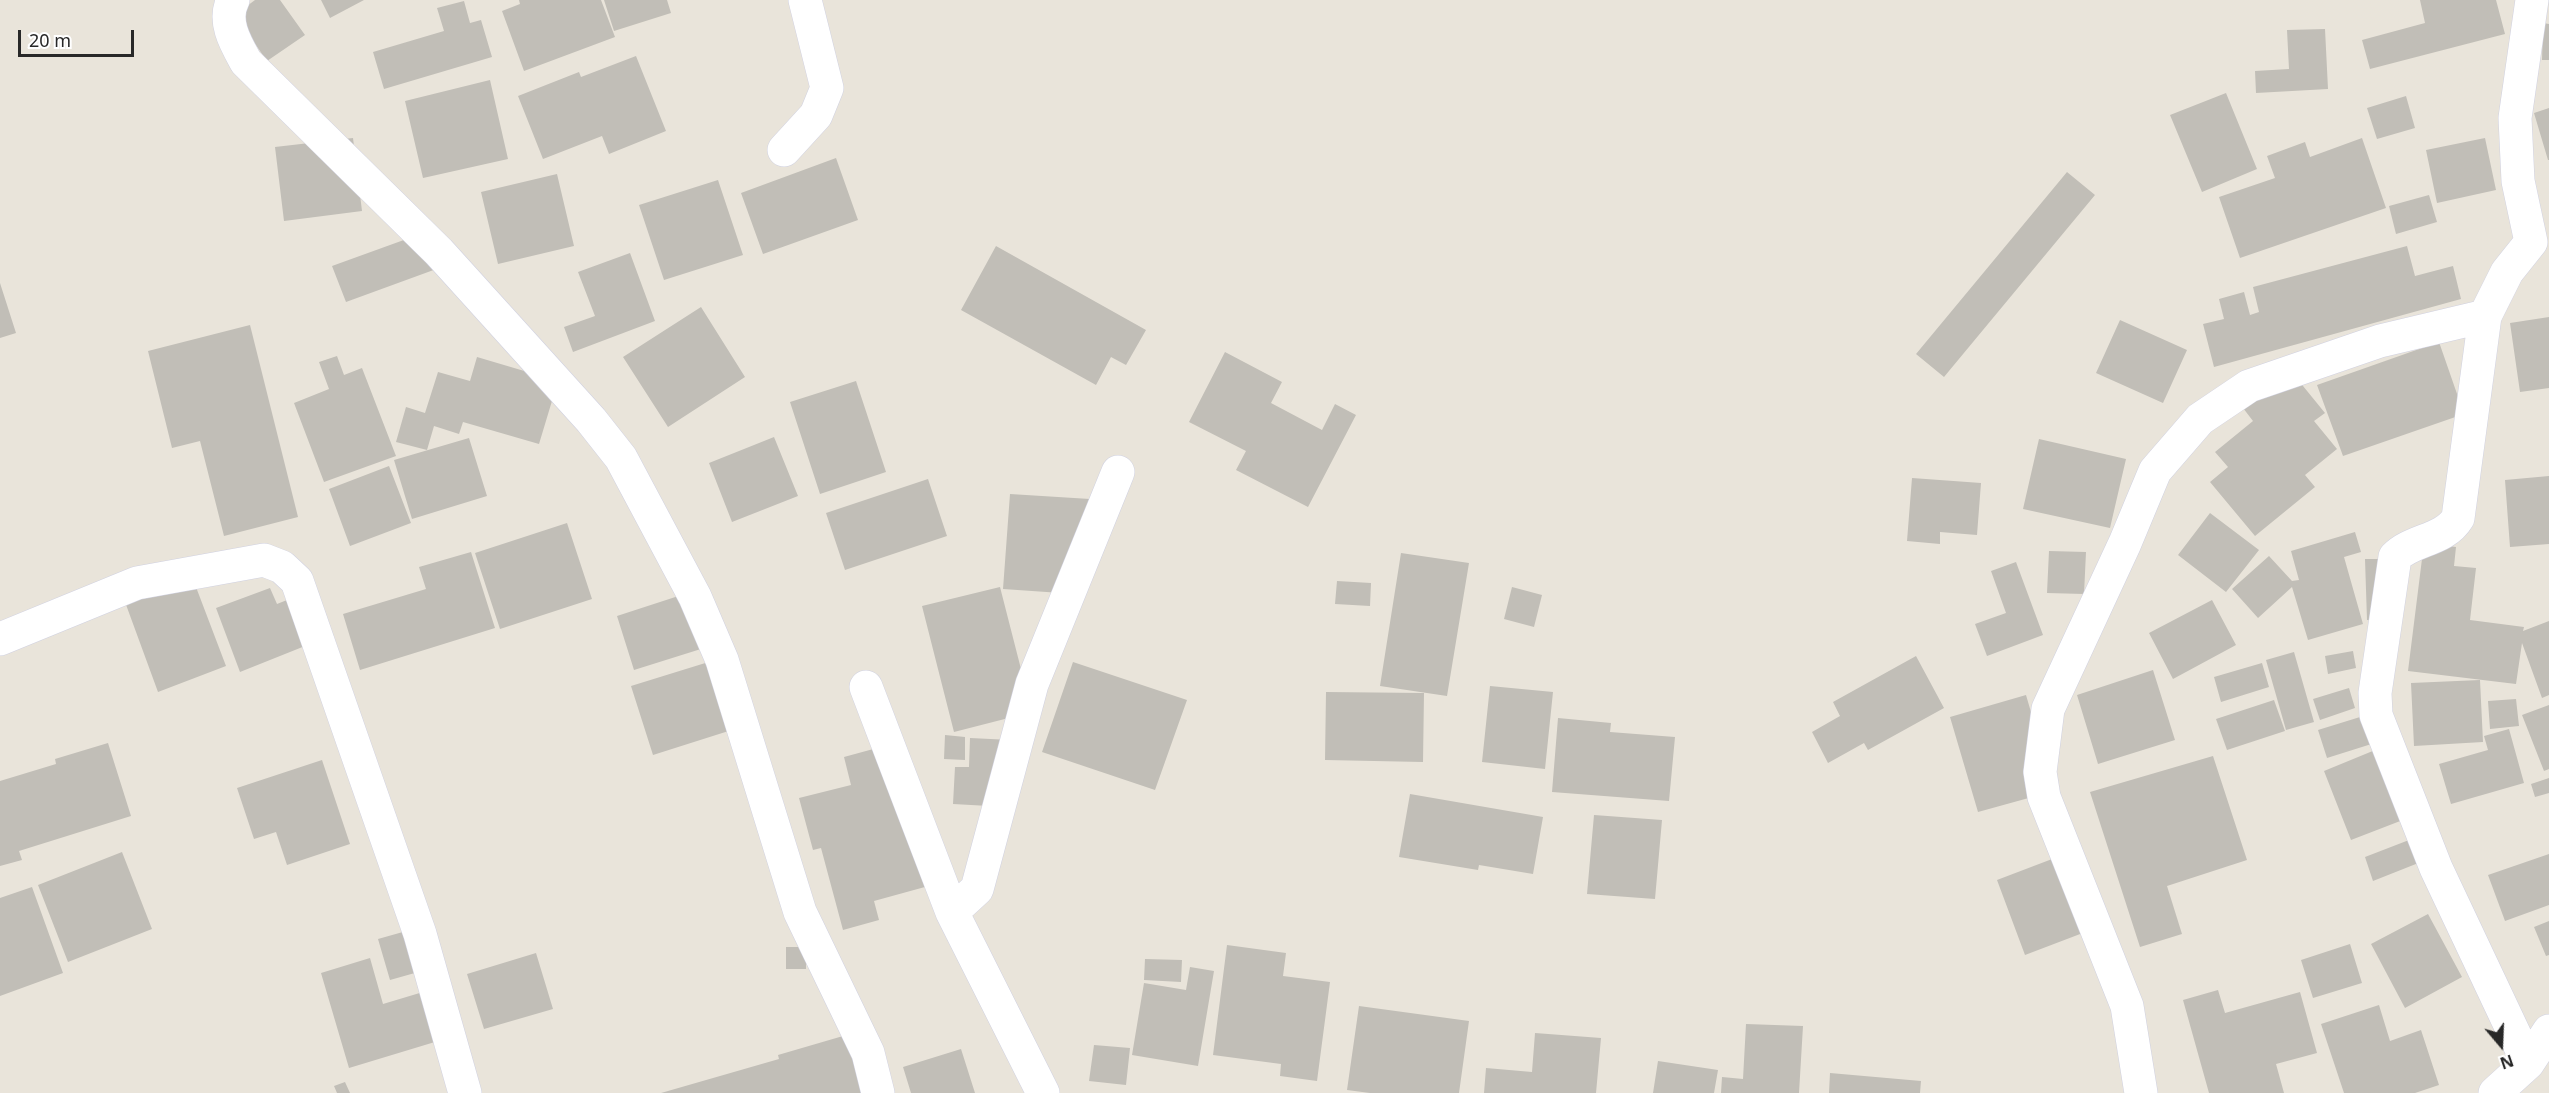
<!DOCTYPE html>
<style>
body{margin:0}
#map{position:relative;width:2549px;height:1093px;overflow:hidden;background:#e9e4da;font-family:"Noto Sans",sans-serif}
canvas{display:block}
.north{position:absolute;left:2471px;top:1015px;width:60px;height:60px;-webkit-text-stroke:4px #fff;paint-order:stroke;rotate:161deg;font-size:16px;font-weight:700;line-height:24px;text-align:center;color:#282828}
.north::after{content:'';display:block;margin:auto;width:21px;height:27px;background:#282828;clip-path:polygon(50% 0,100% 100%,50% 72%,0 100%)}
.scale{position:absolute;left:18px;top:30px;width:116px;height:27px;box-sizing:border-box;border:3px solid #282828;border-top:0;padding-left:8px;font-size:18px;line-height:21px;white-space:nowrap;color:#282828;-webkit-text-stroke:4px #fff;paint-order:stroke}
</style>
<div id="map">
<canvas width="2549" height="1093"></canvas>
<div class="north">N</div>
<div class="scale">20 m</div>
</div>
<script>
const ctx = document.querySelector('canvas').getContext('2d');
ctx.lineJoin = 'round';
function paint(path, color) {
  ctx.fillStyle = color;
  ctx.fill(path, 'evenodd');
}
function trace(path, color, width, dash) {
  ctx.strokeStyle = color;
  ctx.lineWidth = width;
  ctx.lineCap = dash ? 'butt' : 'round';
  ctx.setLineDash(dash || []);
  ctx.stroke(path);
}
const building = new Path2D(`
 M255,0h25l25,35 -38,26 -32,-46z
 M321,0h43l-34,18z
 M519,0h82l14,37 -91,34 -22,-60 18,-7z
 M604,0h63l4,13 -57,18z
 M2420,0h76l9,34 -135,35 -8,-29 63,-17z
 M464,1l6,22 11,-3 11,37 -108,32 -11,-37 71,-21 -7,-23z
 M2543,23l6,1v36h-7z
 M2325,29l3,60 -72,4 -1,-22 34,-2 -2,-39z
 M636,56l30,75 -57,23 -7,-18 -59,23 -25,-63 61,-24 2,5z
 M490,80l18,79 -85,19 -18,-77z
 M2226,93l31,76 -55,23 -32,-77z
 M2406,96l9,32 -38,11 -10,-31z
 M2549,108v52h-1l-14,-47z
 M353,138l9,73 -78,10 -9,-74z
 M2362,138l24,70 -146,50 -21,-61 56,-19 -8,-22 38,-14 5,15z
 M2485,138l11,52 -59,13 -11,-53z
 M836,158l22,62 -95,34 -22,-61z
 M2067,172l28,23 -151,182 -28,-23z
 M557,174l17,72 -76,18 -17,-72z
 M718,180l25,75 -79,25 -25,-75z
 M2429,195l8,27 -41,12 -7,-28z
 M437,228l13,36 -104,38 -14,-36z
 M996,246l150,84 -20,35 -15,-8 -15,28 -135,-75z
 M2407,246l8,30 38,-10 8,33 -247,68 -11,-43 21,-5 -5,-20 25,-7 6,23 9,-3 -6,-25z
 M630,253l25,68 -82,31 -9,-25 31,-11 -17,-44z
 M0,283l16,50 -16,5z
 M701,307l44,70 -77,50 -45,-70z
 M2549,317v71l-29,4 -10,-69z
 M2120,320l67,30 -24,53 -67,-30z
 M250,325l48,192 -74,19 -24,-95 -28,7 -24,-97z
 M2439,342l25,72 -121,42 -26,-71z
 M1225,352l57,30 -11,21 51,27 13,-26 21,11 -48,92 -72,-37 10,-19 -57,-29z
 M337,356l7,19 18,-7 34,88 -72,26 -30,-79 35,-14 -10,-27z
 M477,357l81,24 -19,63 -76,-22 -4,12 -25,-8 -7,24 -31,-8 10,-35 19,6 13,-41 32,9z
 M2290,370l35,43 -11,8 23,28 -32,26 10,12 -60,49 -45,-54 18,-15 -13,-15 38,-31 -10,-13z
 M856,381l30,91 -66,22 -30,-92z
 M774,437l24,59 -66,26 -23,-59z
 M469,438l18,58 -75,23 -18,-59z
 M2039,439l87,20 -16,69 -87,-19z
 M389,466l22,57 -61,23 -21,-57z
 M2549,476v68l-39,3 -5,-67z
 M1912,478l69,5 -4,52 -37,-3v12l-33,-3z
 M928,479l19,57 -102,34 -19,-57z
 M1010,494l80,5 -29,94 -58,-4z
 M2210,513l49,37 -33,42 -48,-37z
 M567,523l25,76 -92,30 -25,-76z
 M2355,532l6,20 -17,5 19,67 -55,16 -16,-53 -34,31 -26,-29 37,-33 23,25 7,-1 -8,-29z
 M2424,543l32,4 -2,19 22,2 -6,52 54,7 -1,4 26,-10v74l-7,3 -20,-55 -6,41 -108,-13z
 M2049,551l37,1 -2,42 -37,-1z
 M471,552l24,76 -135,42 -17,-56 83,-25 -7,-22z
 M1401,553l68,10 -22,133 -67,-10z
 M2365,559h29l1,60 -28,1z
 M2016,562l27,73 -56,21 -12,-32 31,-11 -15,-42z
 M188,566l38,100 -68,26 -37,-101z
 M1337,581l34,2 -1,23 -35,-2z
 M1000,587l32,125 -78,20 -32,-126z
 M1512,587l30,8 -8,32 -30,-8z
 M270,588l7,16 20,-8 18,46 -75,30 -24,-64z
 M703,588l17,55 -86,27 -17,-54z
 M2212,600l24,45 -63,34 -24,-46z
 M2353,651l3,17 -28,6 -3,-18z
 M2294,652l20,70 -28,8 -20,-70z
 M1916,656l28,52 -76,42 -4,-7 -36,20 -16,-31 28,-16 -7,-14z
 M715,660l23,68 -85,27 -22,-69z
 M1073,662l114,38 -32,90 -113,-38z
 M2262,663l7,24 -48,15 -7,-25z
 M2153,670l22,70 -77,24 -21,-69z
 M2480,680l3,62 -69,4 -3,-63z
 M1490,686l63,6 -8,77 -63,-7z
 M2349,688l6,20 -35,12 -7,-21z
 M1326,692l98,1 -1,69 -98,-2z
 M2026,695l28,96 -76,21 -28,-95z
 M2516,699l3,27 -29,3 -2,-28z
 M2274,700l11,31 -58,19 -11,-31z
 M2549,705v64l-5,2 -22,-56z
 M2373,713l8,28 -54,17 -9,-28z
 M1558,718l53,5 -1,9 65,5 -6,64 -117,-9z
 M2509,729l15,54 -73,21 -12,-40 49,-14 -4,-14z
 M945,735l20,2v23l-21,-1z
 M970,738l41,2 -4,67 -54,-3 2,-37h14z
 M108,743l23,73 -112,35 3,9 -22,6v-85l56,-17 -1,-5z
 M888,745l55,137 -69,19 5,19 -36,10 -22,-82 -8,2 -14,-52 52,-13 -7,-28z
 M2380,748l28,70 -57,22 -27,-69z
 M2213,756l34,104 -80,26 15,48 -42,13 -50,-155z
 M322,760l28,84 -63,21 -11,-33 -22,7 -17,-51z
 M2549,778v15l-14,4 -4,-13z
 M1410,794l133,23 -10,57 -54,-9 -1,5 -79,-13z
 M1594,815l68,5 -7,79 -68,-5z
 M2422,835l9,23 -58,23 -8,-24z
 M122,852l30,77 -84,33 -30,-77z
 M2549,854v51l-44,16 -17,-46z
 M2060,856l28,75 -63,24 -28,-75z
 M32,887l31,86 -63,23v-98z
 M2428,914l34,63 -57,31 -34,-64z
 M2549,921v34l-3,1 -12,-29z
 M417,928l12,41 -39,11 -12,-41z
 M2350,944l12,39 -49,15 -12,-38z
 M1227,945l59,8 -3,23 47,6 -13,99 -37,-5 1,-12 -68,-9z
 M786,947h20v22h-20z
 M536,953l17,56 -69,20 -17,-55z
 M370,958l13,46 50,-15 15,49 -99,30 -28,-95z
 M1145,959l37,1 -1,22 -37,-2z
 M1190,967l24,4 -16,95 -66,-11 12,-72 42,7z
 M2218,990l7,23 75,-21 17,61 -41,11 8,29h-75l-26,-93z
 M2379,1005l11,36 31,-11 18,55 -24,8h-71l-23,-69z
 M1359,1006l110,15 -10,72h-89l-23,-3z
 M1746,1024l57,2 -4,67h-78l1,-16 21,2z
 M867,1029l18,64h-224l118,-34 -1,-4z
 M1535,1033l66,5 -5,55h-112l2,-25 46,4z
 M1094,1045l36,3 -4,37 -37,-4z
 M961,1049l14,44h-64l-8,-26z
 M1658,1061l60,9 -4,23h-61z
 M1830,1073l91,8 -1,12h-91z
 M345,1082l5,11h-13l-3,-7z`);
const street = new Path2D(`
 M233,0c-11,21 3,44 13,62l193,190 152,168 30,38 74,139 27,63 78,252 68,141 10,40
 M784,150l32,-35 11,-27 -22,-88
 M2485,316l-27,202c-14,23 -45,21 -63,39l-20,136 1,22 60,153 92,195
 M0,639l137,-56 127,-23 18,7 15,14 123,353 45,159
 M866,687l86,225 91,181
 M952,912l25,-23 55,-205 86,-212
 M2141,1093l-14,-87 -83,-209 -4,-25 8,-63 77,-166 30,-72 45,-52 49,-33 131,-45 105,-25 22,-44 24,-30 -13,-61 -3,-63 17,-118
 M2495,1093l33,-30 21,-32`);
paint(building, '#c1beb7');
trace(street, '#d0d1e0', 34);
trace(street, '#fff', 33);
</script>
